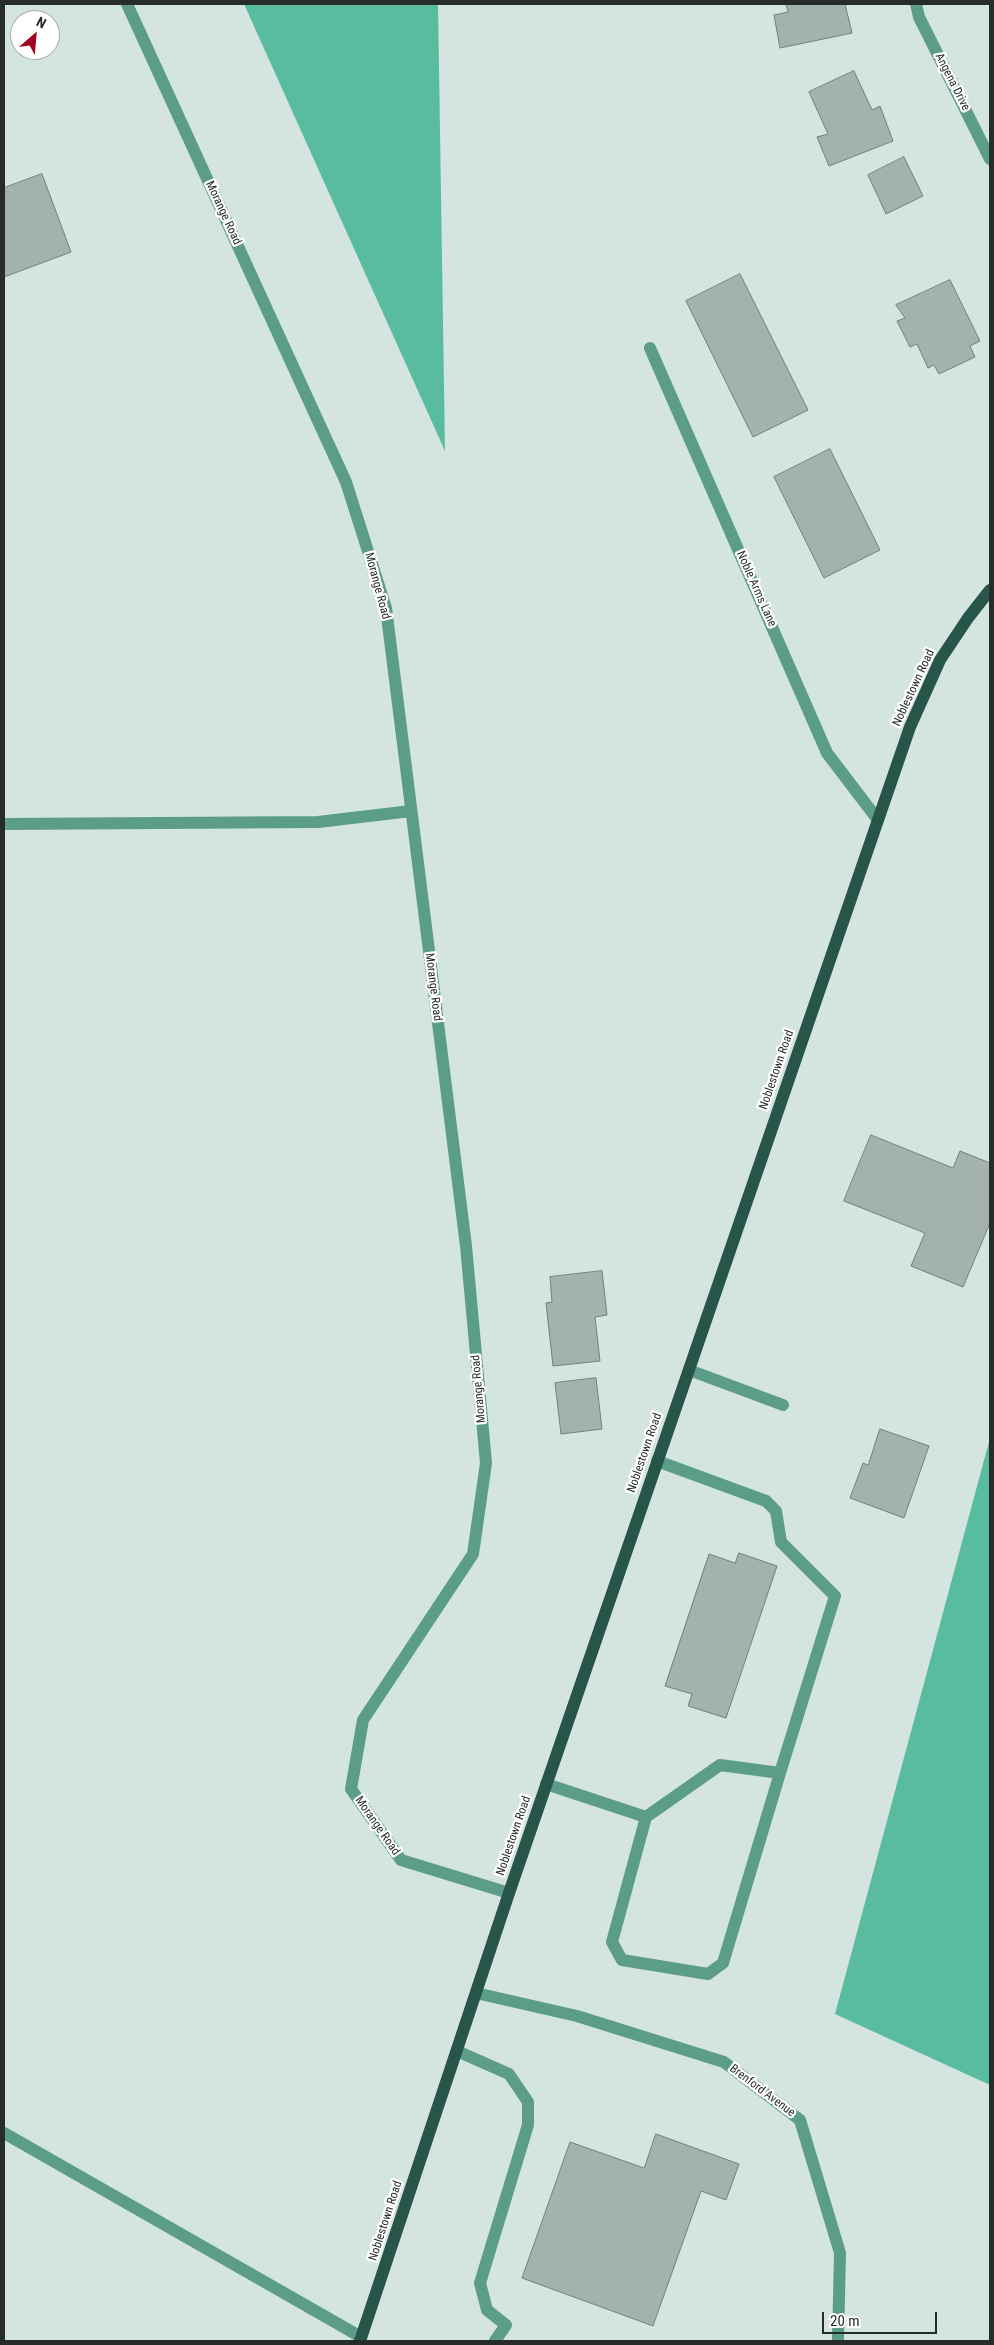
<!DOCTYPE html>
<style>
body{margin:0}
#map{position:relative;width:994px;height:2345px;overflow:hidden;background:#d4e4de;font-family:"Roboto Condensed",sans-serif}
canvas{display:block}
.frame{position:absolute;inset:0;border:5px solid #262c2a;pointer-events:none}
.north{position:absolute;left:10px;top:10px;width:50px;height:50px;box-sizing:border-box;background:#fff;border:1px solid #a8abaa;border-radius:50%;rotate:27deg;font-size:14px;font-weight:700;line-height:20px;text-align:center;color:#262c2a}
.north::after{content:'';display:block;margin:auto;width:18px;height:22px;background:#a20520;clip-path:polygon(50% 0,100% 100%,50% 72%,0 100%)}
.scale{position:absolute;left:822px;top:2312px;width:115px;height:22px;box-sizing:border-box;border:2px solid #262c2a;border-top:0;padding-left:6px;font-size:15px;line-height:18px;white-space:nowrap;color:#262c2a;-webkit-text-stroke:4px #fff;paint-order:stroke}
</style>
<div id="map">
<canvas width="994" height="2345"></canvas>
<div class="frame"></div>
<div class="north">N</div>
<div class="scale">20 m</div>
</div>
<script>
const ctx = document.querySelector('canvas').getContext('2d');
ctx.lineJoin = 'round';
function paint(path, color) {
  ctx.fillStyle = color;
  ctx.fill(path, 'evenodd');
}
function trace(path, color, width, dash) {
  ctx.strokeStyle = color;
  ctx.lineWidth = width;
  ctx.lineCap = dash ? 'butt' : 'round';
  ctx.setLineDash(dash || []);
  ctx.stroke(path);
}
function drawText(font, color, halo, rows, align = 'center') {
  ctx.font = font + ' "Roboto Condensed",sans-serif';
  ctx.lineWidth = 4.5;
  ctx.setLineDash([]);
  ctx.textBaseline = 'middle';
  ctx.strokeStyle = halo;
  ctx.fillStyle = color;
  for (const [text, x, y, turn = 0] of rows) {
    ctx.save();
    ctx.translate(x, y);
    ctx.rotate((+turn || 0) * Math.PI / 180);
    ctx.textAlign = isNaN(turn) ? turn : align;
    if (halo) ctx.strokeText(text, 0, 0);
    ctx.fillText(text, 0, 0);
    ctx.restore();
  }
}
const forest = new Path2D(`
 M244,4h194l7,447z
 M990,1438v647l-155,-71z`);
const building = new Path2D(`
 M786,4h59l7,29 -72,15 -6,-33 14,-3z
 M854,71l18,39 8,-4 13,35 -64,25 -12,-29 11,-3 -19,-42z
 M904,157l19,39 -37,18 -18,-39z
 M42,174l29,78 -67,25v-89z
 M740,274l68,136 -55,27 -67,-136z
 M950,280l30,61 -10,5 5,11 -36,17 -5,-9 -6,3 -11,-24 -7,3 -13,-26 8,-3 -9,-13z
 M830,449l50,101 -56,28 -50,-101z
 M871,1135l82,33 7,-17 30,12v60l-27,64 -52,-21 14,-33 -81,-32z
 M602,1271l5,44 -12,2 5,44 -47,5 -7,-63 6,-1 -2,-25z
 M596,1378l6,51 -41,5 -6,-51z
 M880,1429l49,17 -25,72 -54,-20 13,-35 5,2z
 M739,1553l38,13 -51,152 -38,-12 4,-12 -27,-8 44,-132 26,9z
 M656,2134l83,30 -13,36 -25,-9 -48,135 -131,-48 48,-136 74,26z`);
const minor = new Path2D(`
 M127,4l219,478 40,126 80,638 20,217 -13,91 -110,166 -12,69 50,71 108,33
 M916,4l3,13 71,142
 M650,348l177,405 51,67
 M4,824l314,-2 93,-11
 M689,1370l94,35
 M546,1784l100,33 74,-52 60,8 55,-177 -54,-54 -5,-31 -10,-10 -109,-40
 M646,1817l-34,125 10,18 86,14 15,-11 57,-190
 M476,1993l101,23 147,46 76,58 40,133 -2,88
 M457,2051l52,23 19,28v23l-48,158 7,27 19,15 -11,16
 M4,2133l357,204`);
const major = new Path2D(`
 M360,2341l149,-448 401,-1166 30,-67 28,-42 22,-28`);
const streetNames = [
 ["Angena Drive",952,82,63],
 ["Morange Road",223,213,65],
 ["Morange Road",377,586,75],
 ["Noble Arms Lane",756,589,66],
 ["Noblestown Road",914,688,-65],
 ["Morange Road",433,987,83],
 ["Noblestown Road",777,1070,-71],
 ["Morange Road",479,1389,-95],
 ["Noblestown Road",645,1453,-71],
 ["Morange Road",377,1826,55],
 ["Noblestown Road",514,1836,-71],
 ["Brenford Avenue",762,2091,37],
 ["Noblestown Road",386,2221,-72]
];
paint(forest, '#59bca1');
paint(building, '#a3b2ad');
trace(building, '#72807b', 1);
trace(minor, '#5c9d8a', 12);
trace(major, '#285549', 12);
drawText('12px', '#262c2a', '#fff', streetNames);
</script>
